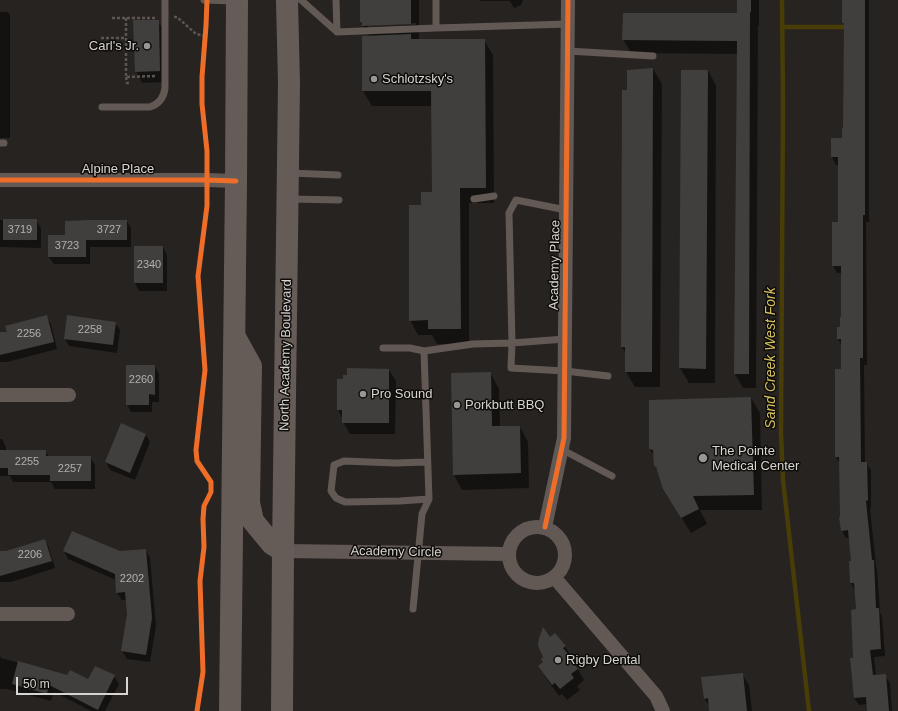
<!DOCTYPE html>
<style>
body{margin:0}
#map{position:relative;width:898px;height:711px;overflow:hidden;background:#262321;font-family:Helvetica,sans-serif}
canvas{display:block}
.scale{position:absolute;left:16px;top:677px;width:112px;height:18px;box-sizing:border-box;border:2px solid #d8d4d1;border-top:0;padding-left:5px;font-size:12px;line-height:14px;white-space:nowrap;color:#d8d4d1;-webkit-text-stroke:3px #0f0d0a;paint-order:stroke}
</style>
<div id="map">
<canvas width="898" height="711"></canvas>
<div class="scale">50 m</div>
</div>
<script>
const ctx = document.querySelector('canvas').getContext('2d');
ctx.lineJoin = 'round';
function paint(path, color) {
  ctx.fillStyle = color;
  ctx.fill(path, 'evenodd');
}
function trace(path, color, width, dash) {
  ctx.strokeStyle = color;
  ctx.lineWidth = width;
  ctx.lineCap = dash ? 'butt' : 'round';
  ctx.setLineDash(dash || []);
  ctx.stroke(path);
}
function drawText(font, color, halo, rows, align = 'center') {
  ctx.font = font + ' Helvetica,sans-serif';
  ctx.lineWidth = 3;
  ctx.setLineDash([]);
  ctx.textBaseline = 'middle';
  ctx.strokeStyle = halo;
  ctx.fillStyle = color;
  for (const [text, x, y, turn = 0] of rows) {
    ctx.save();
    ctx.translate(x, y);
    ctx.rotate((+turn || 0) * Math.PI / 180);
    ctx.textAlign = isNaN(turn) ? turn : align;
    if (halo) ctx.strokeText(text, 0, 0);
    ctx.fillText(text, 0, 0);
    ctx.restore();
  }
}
const shadow = new Path2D(`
 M361,0h58v40h65l9,15 1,148h-25v141h-32l-5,-9h-14l-8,-15 12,-114 11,-13 -1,-87h-60l-9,-15v-54h6l-8,-15zM416,23v2l-48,2v-2z
 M479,0h44v1l-2,4 -7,3 -4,-7h-30z
 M738,0h21v26h-1l-2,362h-13l-8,-14 2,-320 -106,-1 -8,-14 115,-25z
 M843,0h26v222h-3l1,143h-3l1,98h1l5,7v38h-1l6,58 1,3 3,43 2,5 3,39 -11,1 2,19h9l5,7 2,28h-24l-1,-7 -8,1 -5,-7v-39l3,-49 -2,-19 -4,-8 1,-21 -2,-24h-4l-4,-7 -2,-67 -4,-7 6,-87v-23l-4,-8 3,-11 1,-55h-5l-4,-8 6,-42v-58h-3l-4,-8v-18h11l1,-10 1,-103 -2,-4z
 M0,12h8l2,3v123h-10z
 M158,21l7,11 1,50 -24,1 -6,-12z
 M653,69l9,15 -2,303h-25l-9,-15v-18l-4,-7 1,-256h5z
 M708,70l8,16 -1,297h-26l-9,-15z
 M0,220h36l5,8v20l-41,-1z
 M127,221l4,7v19h-41v17h-36l-5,-7 17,-21z
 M163,247l4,8v36h-28l-4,-8z
 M46,316l5,8 6,25 -50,13h-7v-29h8z
 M115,323l5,7 -3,23 -48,-7 -4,-7z
 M155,366l4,8v28h-7v10h-21l-4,-8z
 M389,370l7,11 -1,53h-45l-7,-12v-3l-5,-9z
 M491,374l8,15 1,38h20l8,15 1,46 -67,2 -8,-15z
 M751,398l9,15 2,97h-62l7,14 -16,9 -18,-29 -14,-30 -4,-8 -1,-10 -4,-7z
 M146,435l4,7 -15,38 -25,-10 -4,-8z
 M0,439h2l4,8v4h39l4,6h41l5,8v24h-40l-4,-7h-38l-3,-6h-10z
 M45,540l4,8 6,20 -44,14h-11v-30h6z
 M146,550l4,8 6,68 -6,36 -23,-3 -5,-8 6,-37 -1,-14h-5l-5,-7 -1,-13 -48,-21 -4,-8 55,1z
 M550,638l15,8 19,34 -7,6 3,4 -13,10 -5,-6 -3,2 -13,-18 -6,-12 4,-3v-6z
 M0,655l1,3 67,18 20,5 26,-5 5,8 -14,27h-14l-37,-19 -3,9 -44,-12h-7z
 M742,674l7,11 3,26h-42v-4l-6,-9z`);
const stream = new Path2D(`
 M782,0l1,102 -2,331 2,47 26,231
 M782,27h67`);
const building = new Path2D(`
 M360,0h51v24l-49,2v-4h-2z
 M737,0h14v12h-1l-1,362h-15l3,-333 -115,-1 1,-27h114z
 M842,0h23v215h-2v143h-3l1,104h6l1,38 -2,1 6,59h2l2,48h3l2,41 -11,1 3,25 13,-1 3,37h-22l-1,-14 -12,1 -4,-40h3l-2,-48 5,-1 -2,-26h-4l-1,-22h2l-3,-31 -7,1 -2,-14h1l-1,-60h-4v-88h6v-30h-4v-12h3v-10h1v-51h-9v-44h6v-65h-7v-19h11v-10h1l1,-105h-2z
 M133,20h26l1,51 -25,1z
 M411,34v5h74l1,149h-26l1,141h-33v-9l-19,1v-116h12v-13h11l-1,-101h-69v-55z
 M653,68l-1,304h-27v-25h-4l1,-257h5v-20z
 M681,70h27l-2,299 -27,-1z
 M3,219h34v21h-34z
 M91,220h36v20h-41v17h-38v-22h17v-14z
 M134,246h29v37h-29z
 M47,315l7,27 -54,13v-23h7l-2,-6z
 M67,315l49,7 -3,23 -49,-6z
 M126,365h29v30l-6,-1v11h-23z
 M347,368l42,1v54h-47v-13h-5v-31h6v-4h4z
 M491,372l1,54h28l1,47 -68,2 -2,-102z
 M751,397l3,98 -61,1 6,13 -18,9 -18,-29 -7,-22 -2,-1 -1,-16 -4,-1v-49z
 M121,423l25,11 -16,39 -25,-11z
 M0,450h46v6h45v25h-41v-6h-42v-7h-8z
 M72,531l48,20 26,-2 6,69 -6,37 -25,-4 6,-37 -2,-22 -9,1 -1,-19 -52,-23z
 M45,539l7,22 -52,15v-25h6z
 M543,627l7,10 5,-4 11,13 -3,2 11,13 -1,1 5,7 -7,5 3,4 -14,11 -5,-6 -3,2 -14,-19 5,-4 -2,-3 2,-2 -5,-11 1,-8z
 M18,661l49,14 3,-5 18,9 7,-13 20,9 -17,35 -49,-25 -2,9 -35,-10z
 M743,673l4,38h-38l-1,-13 -4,1 -3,-22z`);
const path = new Path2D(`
 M174,17h3l19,17 9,2
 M112,18h43
 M126,18v59l30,-1
 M101,38h25
 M126,77l1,6h3v1`);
const service = new Path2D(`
 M204,0l30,1
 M301,0l36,32 99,-4
 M336,0l1,32
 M436,0v28l132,-4
 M568,51l85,5
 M102,107h48c9,-3 14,-10 15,-19v-88
 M0,143h4
 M290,173l48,2
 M290,199l49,1
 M474,199l20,-3
 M565,339l-53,4 -3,-130 7,-13 50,10
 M383,348h27l14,3
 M561,449l51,27
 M427,462l-32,1 -51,-2 -10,4 -3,26 5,7 9,4 55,-1 29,-2
 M413,609l9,-95 7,-15 -5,-148 49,-7 39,-1 -1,25 54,3 43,5`);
const minor = new Path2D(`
 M0,180h207l29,1
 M0,395h69
 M545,527l19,-89 4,-438
 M509 555a28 28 0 1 1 56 0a28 28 0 1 1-56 0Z
 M283,551l226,3
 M554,577l102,119 7,15
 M0,614h68`);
const trunk = new Path2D(`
 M235,337l16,29 -2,137 4,18 19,23 11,7
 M230,711l6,-530 1,-181
 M282,711l1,-160 6,-468 -2,-83`);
const cycleway = new Path2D(`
 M0,180h207l29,1
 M545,527l19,-89 4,-438
 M197,711l6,-39 -3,-91 4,-34 -1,-28 1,-13 7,-14v-10l-14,-21 -1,-11 9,-80 -7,-94 9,-70v-55l-5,-47v-27l4,-51 1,-26`);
const markers = [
 [147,46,4,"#9a9693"],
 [374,79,4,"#9a9693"],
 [363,394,4,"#9a9693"],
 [457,405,4,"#9a9693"],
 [703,458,5,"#9a9693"],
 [558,660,4,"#9a9693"]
];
const numberNames = [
 ["3719",20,230],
 ["3727",109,230],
 ["3723",67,246],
 ["2340",149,265],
 ["2258",90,330],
 ["2256",29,334],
 ["2260",141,380],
 ["2255",27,462],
 ["2257",70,469],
 ["2206",30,555],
 ["2202",132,579]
];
const poiNames = [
 ["Carl's Jr.",139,46,"right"],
 ["Schlotzsky's",382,79],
 ["Pro Sound",371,394],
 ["Porkbutt BBQ",465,405],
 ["The Pointe",712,451],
 ["Medical Center",712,466],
 ["Rigby Dental",566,660]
];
const streetNames = [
 ["Alpine Place",118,169],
 ["Academy Place",555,265,-89],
 ["North Academy Boulevard",286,355,-89],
 ["Academy Circle",396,552,1]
];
const waterNames = [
 ["Sand Creek West Fork",771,358,-90]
];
paint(shadow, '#0007');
trace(stream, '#483d07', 4.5);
paint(building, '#413f3d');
trace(path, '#5c5552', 2.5, [3, 2]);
trace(service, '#625955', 7);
trace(minor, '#625955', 14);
trace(trunk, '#665c57', 22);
trace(cycleway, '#ee6e29', 5);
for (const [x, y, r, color] of markers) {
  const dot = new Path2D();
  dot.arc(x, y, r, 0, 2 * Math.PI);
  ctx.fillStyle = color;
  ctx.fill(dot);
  trace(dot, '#0f0d0a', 1.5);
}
drawText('11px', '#b2afac', null, numberNames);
drawText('13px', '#d8d4d1', '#0f0d0a', poiNames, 'left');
drawText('13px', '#d8d4d1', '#0f0d0a', streetNames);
drawText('italic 14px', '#d7c15e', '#0f0d0a', waterNames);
</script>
